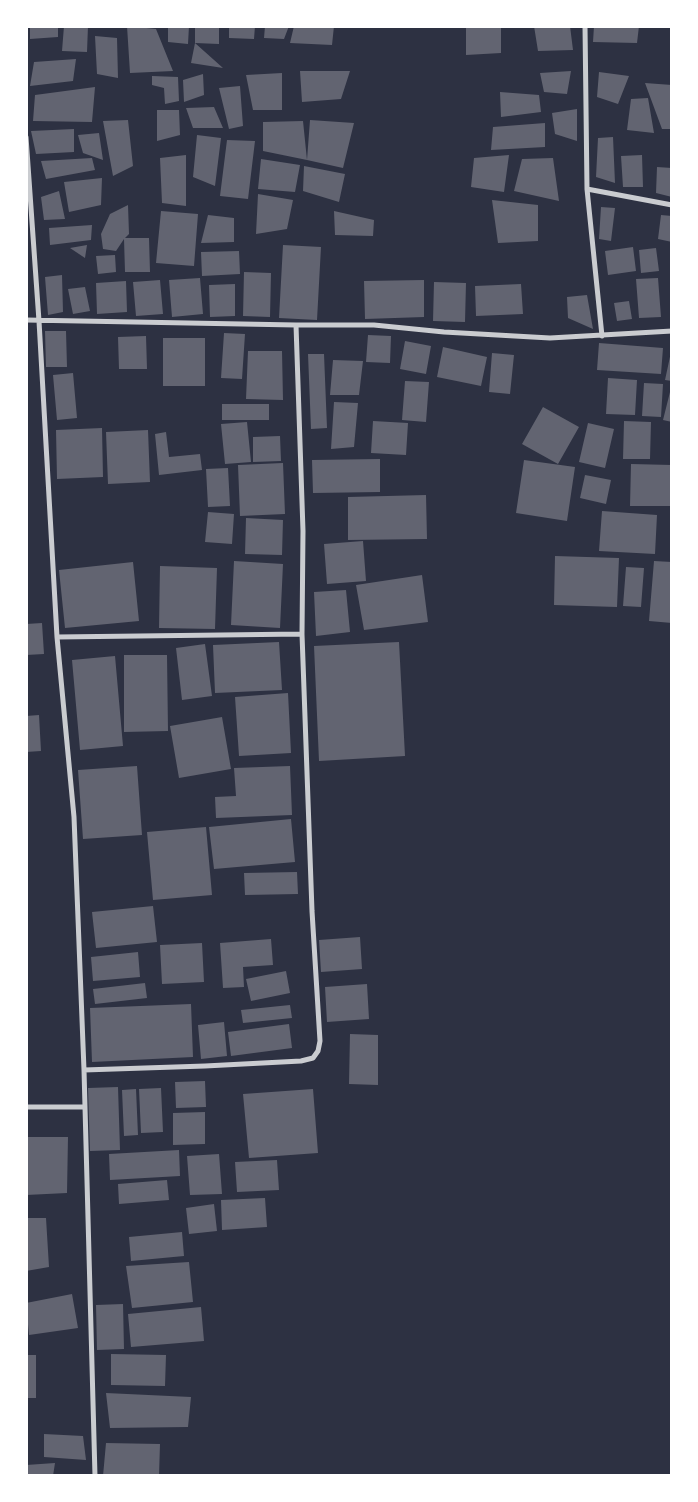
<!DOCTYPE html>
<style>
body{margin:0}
#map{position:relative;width:698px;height:1502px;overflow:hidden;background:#2d3142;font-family:"Source Sans 3",sans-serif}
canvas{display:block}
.frame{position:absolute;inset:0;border:28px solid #fff;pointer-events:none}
</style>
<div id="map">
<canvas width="698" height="1502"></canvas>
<div class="frame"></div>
</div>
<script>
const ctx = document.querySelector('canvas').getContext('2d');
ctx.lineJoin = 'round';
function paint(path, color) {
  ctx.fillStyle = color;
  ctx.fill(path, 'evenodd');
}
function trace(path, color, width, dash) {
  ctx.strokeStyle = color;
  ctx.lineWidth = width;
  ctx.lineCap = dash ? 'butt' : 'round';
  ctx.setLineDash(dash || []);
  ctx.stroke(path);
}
const building = new Path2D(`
 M30,26h28v11l-28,2z
 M64,26h24l-1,26 -25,-1z
 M127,26l29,3 17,42 -43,2z
 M168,26h21l-1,18 -20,-2z
 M195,26h24v18l-24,-1z
 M229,26h26l-1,13 -25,-1z
 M265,26h24l-5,13 -20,-1z
 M294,26h40l-2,19 -42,-2z
 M466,26h35v27l-35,2z
 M534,26h36l3,24 -35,1z
 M594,26h45l-2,17 -44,-1z
 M95,36l22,2 1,40 -21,-4z
 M195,43l28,25 -32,-5z
 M76,59l-3,22 -43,5 4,-24z
 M300,71h50l-9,28 -39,3z
 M571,71l-4,23 -23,-2 -4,-19z
 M599,72l30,4 -11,28 -21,-7z
 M282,73v37h-29l-7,-35z
 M203,74l1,21 -20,7 -1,-22z
 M152,76l26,1 1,24 -14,3 -1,-16 -12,-3z
 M645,83l27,2v44h-10z
 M240,86l3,40 -14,3 -10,-41z
 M95,87l-3,35 -59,-1 2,-26z
 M500,92l39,3 2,17 -40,5z
 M648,98l6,35 -27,-3 4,-31z
 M214,107l9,21h-30l-7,-20z
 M577,109v32l-22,-7 -3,-21z
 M157,110h22l1,25 -23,6z
 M128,120l5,46 -20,10 -10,-55z
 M310,120l44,3 -11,45 -36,-8z
 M303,121l4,39 -44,-9v-29z
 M545,123v24l-54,3 2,-23z
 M74,129v23l-38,2 -5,-23z
 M99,133l4,27 -20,-7 -5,-18z
 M197,135l24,3 -6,48 -22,-9z
 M613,137l2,46 -19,-6 2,-39z
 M227,140l28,1 -7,58 -28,-3z
 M186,155v51l-24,-3 -2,-45z
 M509,155l-5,37 -33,-5 3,-29z
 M642,155l1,32h-20l-2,-31z
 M92,158l3,12 -49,9 -5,-18z
 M553,158l6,43 -45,-10 8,-32z
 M261,159l39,6 -5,27 -37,-3z
 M304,166l41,8 -6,28 -36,-11z
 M657,167l15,1v29l-16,-4z
 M102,178l-1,27 -32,7 -5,-30z
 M59,191l6,28 -21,1 -3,-23z
 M258,194l35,6 -6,29 -31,5z
 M492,200l46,5v36l-40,2z
 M128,205l1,29 -4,4h24l1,34h-25l-1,-33 -8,12 -13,-2 -2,-15 9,-20z
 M601,207l14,1 -4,33 -12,-2z
 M161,211l37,3 -4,52 -38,-3z
 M334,211l40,9 -1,16 -38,-1z
 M208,215l26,3v24l-33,1z
 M661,215l11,1v26l-14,-3z
 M92,225l-1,15 -41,5 -1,-17z
 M87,245l-2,13 -15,-10z
 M283,245l38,2 -4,73 -38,-2z
 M633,247l3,24 -28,4 -3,-24z
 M656,248l3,23 -18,2 -2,-23z
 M239,251l1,23 -38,2 -1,-24z
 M115,255l1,17 -18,2 -2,-18z
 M244,272l27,1 -1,44 -27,-1z
 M62,275l1,37 -15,3 -3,-38z
 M200,278l3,36 -31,3 -3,-37z
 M658,278l3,39 -22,1 -3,-39z
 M160,280l3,34 -27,2 -3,-34z
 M424,280v37l-59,2 -1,-38z
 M126,281l1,31 -30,2 -1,-31z
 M434,282l32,1 -1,39 -32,-1z
 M235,284v32l-25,1 -1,-32z
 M521,284l2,30 -47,2 -1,-30z
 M85,287l5,24 -17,3 -5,-25z
 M587,295l6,34 -25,-11 -1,-21z
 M629,301l3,18 -15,2 -3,-18z
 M45,331h21l1,36h-21z
 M224,333l21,1 -3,45 -21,-1z
 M368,335l23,1 -1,27 -24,-1z
 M146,336l1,33h-28l-1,-32z
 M163,338h42v48h-42z
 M405,341l26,5 -5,28 -26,-5z
 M599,343l64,5 -2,26 -64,-4z
 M443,347l44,10 -6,29 -44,-9z
 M248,351h34l1,49 -37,-1z
 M671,352h1v29l-7,-1z
 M492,353l22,2 -4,39 -21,-2z
 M308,354h16l3,74 -16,1z
 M333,360l30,1 -4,34h-29z
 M73,373l4,45 -20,2 -4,-45z
 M608,378l29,2 -2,35 -29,-1z
 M405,381l24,1 -3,40 -24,-2z
 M644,383l19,1 -2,33 -19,-1z
 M671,388h1v34l-9,-2z
 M334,402l24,1 -4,44 -23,2z
 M222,404h47v16h-47z
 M543,407l36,20 -21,37 -36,-20z
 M373,421l35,2 -2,32 -35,-2z
 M624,421l27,1 -1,37h-27z
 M247,422l4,40 -26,2 -4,-40z
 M588,423l26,6 -9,39 -26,-6z
 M102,428l1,49 -46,2 -1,-49z
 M148,430l2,52 -42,2 -2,-52z
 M166,432l3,25 31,-3 2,16 -43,5 -4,-41z
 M280,436l1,25 -28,1v-25z
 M380,459v33l-67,1 -1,-33z
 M524,460l51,7 -8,54 -51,-8z
 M283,463l2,51 -45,2 -2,-51z
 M631,464l41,1v41h-42z
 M228,468l2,38 -22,1 -2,-38z
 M585,475l26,5 -5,24 -26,-6z
 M426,495l1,44 -79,1v-43z
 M602,511l55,4 -2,39 -56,-3z
 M208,512l26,2 -2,30 -27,-2z
 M246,518l37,2 -1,35 -37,-1z
 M363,541l3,40 -39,3 -3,-40z
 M555,556l64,2 -2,49 -63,-2z
 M234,561l49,3 -3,64 -49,-3z
 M654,561l18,1v61l-23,-2z
 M133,562l6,59 -74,7 -6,-58z
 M160,566l57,2 -2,61 -56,-1z
 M626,567l18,1 -3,39 -18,-1z
 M422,575l6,47 -64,8 -8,-45z
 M346,590l4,42 -34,4 -2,-44z
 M42,623l2,31 -18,1v-31z
 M279,642l3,48 -67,3 -2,-48z
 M399,642l6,114 -86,5 -5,-115z
 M205,644l7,52 -30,4 -6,-52z
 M124,655h43l1,76 -44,1z
 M115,656l8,90 -43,4 -8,-90z
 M288,693l3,60 -52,3 -4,-59z
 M39,715l2,36 -15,1v-36z
 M222,717l9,52 -52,9 -9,-52z
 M137,766l5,69 -59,4 -5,-69z
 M290,766l2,49 -76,3 -1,-21 21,-1 -2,-28z
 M291,819l4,43 -81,7 -5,-42z
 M206,827l6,68 -59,5 -6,-68z
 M297,872l1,22 -53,1 -1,-22z
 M153,906l4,36 -61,6 -4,-36z
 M360,937l2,32 -41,3 -2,-32z
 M271,939l2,26 -30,2 1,20 -21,1 -3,-45z
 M202,943l2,39 -42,2 -2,-39z
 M138,952l2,25 -47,4 -2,-24z
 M286,971l4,22 -39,8 -5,-22z
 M145,983l2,15 -52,6 -2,-15z
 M367,984l2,35 -42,3 -2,-35z
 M191,1004l2,53 -101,5 -2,-54z
 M290,1005l2,13 -49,5 -2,-13z
 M224,1022l3,34 -26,3 -3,-34z
 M289,1024l3,24 -61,8 -3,-24z
 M350,1034l28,1v50l-29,-1z
 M205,1081l1,26 -30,1 -1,-26z
 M118,1087l2,63 -30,1 -2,-63z
 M161,1088l2,44 -22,1 -2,-44z
 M136,1089l2,46 -14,1 -2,-46z
 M313,1089l5,64 -69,5 -6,-64z
 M205,1112v32l-32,1v-32z
 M26,1137h42l-1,56 -41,2z
 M179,1150l1,26 -70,4 -1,-26z
 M219,1154l3,40 -32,1 -3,-39z
 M277,1160l2,30 -42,2 -2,-30z
 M167,1180l2,20 -50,4 -1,-20z
 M265,1198l2,29 -45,3 -1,-30z
 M214,1204l3,27 -28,3 -3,-26z
 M26,1218h20l3,49 -23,4z
 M182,1232l2,24 -53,5 -2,-24z
 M189,1262l4,40 -61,6 -6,-42z
 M72,1294l6,34 -49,7 -3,-32z
 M123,1304l1,45 -27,1 -1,-45z
 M201,1307l3,34 -73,6 -3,-33z
 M111,1354l55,1 -1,31 -54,-1z
 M26,1355h10v43h-10z
 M106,1393l85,4 -3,30 -78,1z
 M44,1434l39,2 3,24 -42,-3z
 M106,1443l54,1 -1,32h-56z
 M55,1463l-2,13h-27v-11z`);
const minor = new Path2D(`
 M585,26l2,163 15,147
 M26,137l13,184 18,316 17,180 10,253 11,406
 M587,189l85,16
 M26,320l270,5h78l70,7 106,6 122,-7
 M57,637l245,-3
 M84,1070l121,-4 96,-5 12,-3 5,-7 2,-10 -8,-130 -10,-277 1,-103 -7,-206
 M26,1107h58`);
paint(building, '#626471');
trace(minor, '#caccd0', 5);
</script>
